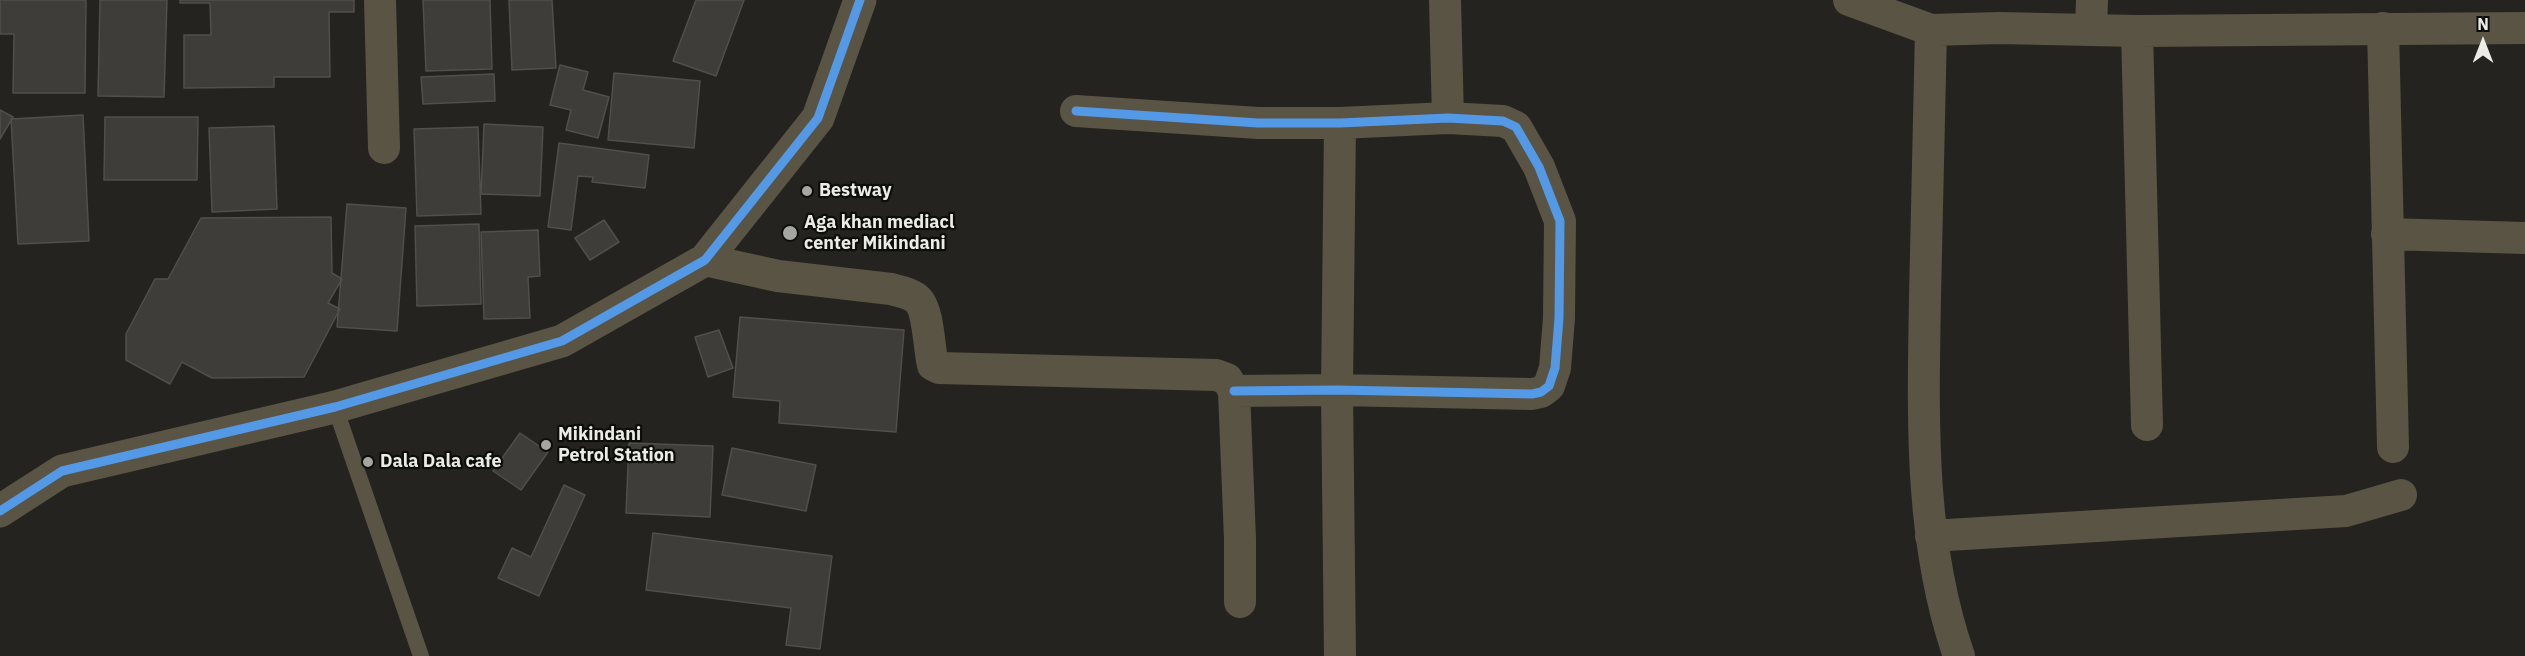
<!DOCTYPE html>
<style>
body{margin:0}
#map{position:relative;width:2525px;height:656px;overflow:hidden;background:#24231f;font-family:"IBM Plex Sans",sans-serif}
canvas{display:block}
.north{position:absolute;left:2453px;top:12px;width:60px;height:60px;-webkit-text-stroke:4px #0d0d0a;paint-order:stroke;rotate:0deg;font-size:16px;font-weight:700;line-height:24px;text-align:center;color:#ebebe7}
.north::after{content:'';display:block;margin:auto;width:21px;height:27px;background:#ebebe7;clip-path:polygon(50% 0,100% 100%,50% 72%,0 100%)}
</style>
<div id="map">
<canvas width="2525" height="656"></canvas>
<div class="north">N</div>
</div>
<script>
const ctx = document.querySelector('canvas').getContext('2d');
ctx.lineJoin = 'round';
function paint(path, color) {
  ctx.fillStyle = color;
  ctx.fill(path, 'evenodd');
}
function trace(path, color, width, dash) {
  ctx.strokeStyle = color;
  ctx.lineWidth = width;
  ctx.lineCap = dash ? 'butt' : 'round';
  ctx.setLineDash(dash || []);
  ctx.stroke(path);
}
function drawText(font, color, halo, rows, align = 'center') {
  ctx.font = font + ' "IBM Plex Sans",sans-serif';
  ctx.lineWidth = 4.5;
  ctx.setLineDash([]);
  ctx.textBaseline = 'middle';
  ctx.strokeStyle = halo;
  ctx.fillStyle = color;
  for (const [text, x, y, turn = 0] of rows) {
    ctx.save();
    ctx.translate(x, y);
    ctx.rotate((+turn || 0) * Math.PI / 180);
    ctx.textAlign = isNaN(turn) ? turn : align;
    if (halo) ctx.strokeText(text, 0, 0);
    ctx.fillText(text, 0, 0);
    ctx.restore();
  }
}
const building = new Path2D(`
 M0,0h86l-1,93h-72l1,-59h-14z
 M100,0h67l-3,97 -66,-1z
 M180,0h174v12h-25l1,65h-56v10l-90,1v-53h27l-1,-32h-30z
 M423,0h67l2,69 -66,2z
 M509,0h43l4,68 -44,2z
 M696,0h48l-28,76 -43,-15z
 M560,65l28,7 -5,18 26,7 -11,41 -32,-8 5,-20 -21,-5z
 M614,73l86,8 -6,67 -86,-8z
 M494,74l1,27 -72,3 -2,-27z
 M0,110l13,7 -13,22z
 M83,115l6,126 -71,3 -7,-125z
 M105,117h93l-1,63h-93z
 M484,124l59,3 -3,69 -59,-2z
 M274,126l3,83 -65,3 -3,-84z
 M478,127l3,87 -64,2 -3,-87z
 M559,143l90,12 -4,33 -53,-6 1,-5 -15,-1 -7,54 -23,-3z
 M347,204l59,4 -9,123 -60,-4z
 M331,217l1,56 10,6 -14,24 12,6 -36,68 -92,1 -30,-16 -12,22 -44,-24v-26l29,-55h13l33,-61z
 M604,220l15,22 -29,18 -15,-22z
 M479,224l2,80 -64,2 -2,-80z
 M538,230l2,46 -12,1 2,41 -46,1 -3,-87z
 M740,317l164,13 -8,102 -117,-9 1,-22 -47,-4z
 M719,330l14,38 -25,9 -13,-40z
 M520,433l28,19 -27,38 -28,-19z
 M629,443l84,3 -3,71 -84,-4z
 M732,448l84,17 -10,46 -84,-16z
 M564,485l21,10 -46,101 -41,-18 14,-30 19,9z
 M653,533l179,23 -12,93 -34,-4 5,-37 -145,-18z`);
const service = new Path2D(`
 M335,407l86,249`);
const minor = new Path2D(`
 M380,0l4,148
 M1445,0l3,118
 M1849,0l82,30 68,-2 138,3 388,-3
 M2383,28l10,419
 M2091,29l1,-29
 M1931,30c-2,89 -4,178 -6,267 -2,121 -6,244 34,359
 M2137,31l10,394
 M1076,111l182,12h82l108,-5 55,3 13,6 23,40 21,54 -1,97 -4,50 -6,18 -8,6 -9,2 -195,-4 -103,1
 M1340,123l-3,267 3,266
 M2387,234l138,4
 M705,260l73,16 113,13c9,3 20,4 27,11 10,10 11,45 14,60l1,5 6,3 277,7 11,4 7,12 6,148v63
 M1931,536l415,-25 55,-16`);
const tertiary = new Path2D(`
 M0,511l62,-40 273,-64 227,-66 143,-81 113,-142 42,-118`);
const cycleway = new Path2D(`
 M1076,111l182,12h82l108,-5 55,3 13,6 23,40 21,54 -1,97 -4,50 -6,18 -8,6 -9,2 -195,-4 -103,1
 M0,511l62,-40 273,-64 227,-66 143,-81 113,-142 42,-118`);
const markers = [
 [807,191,6,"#a5a5a1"],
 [790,233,8,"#a5a5a1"],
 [546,445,6,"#a5a5a1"],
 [368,462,6,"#a5a5a1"]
];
const poiNames = [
 ["Bestway",819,191],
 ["Aga khan mediacl",804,223],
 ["center Mikindani",804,244],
 ["Mikindani",558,435],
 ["Petrol Station",558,456],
 ["Dala Dala cafe",380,462]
];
paint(building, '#3e3d3a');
trace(building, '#4f4f4c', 1.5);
trace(service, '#595444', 16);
trace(minor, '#595444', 32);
trace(tertiary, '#595444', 33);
trace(cycleway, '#5399e6', 9);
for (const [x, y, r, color] of markers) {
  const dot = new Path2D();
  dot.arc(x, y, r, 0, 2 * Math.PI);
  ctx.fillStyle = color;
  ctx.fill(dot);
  trace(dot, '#0d0d0a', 2);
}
drawText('bold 18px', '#ebebe7', '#0d0d0a', poiNames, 'left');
</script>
